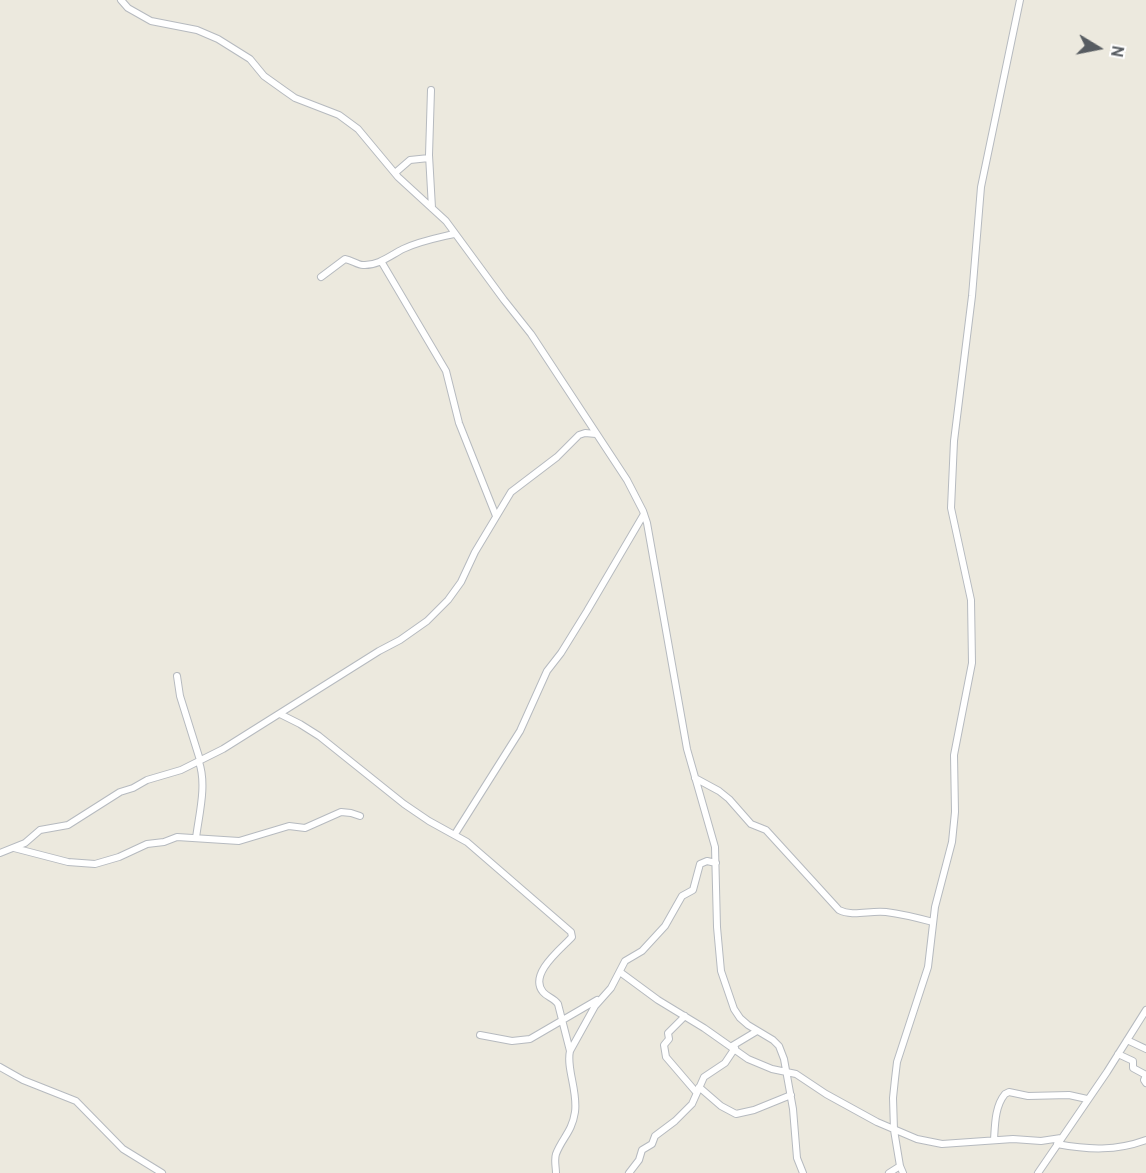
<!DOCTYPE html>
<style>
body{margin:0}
#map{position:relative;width:1146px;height:1173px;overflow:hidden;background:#ece9de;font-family:Overpass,sans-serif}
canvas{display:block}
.north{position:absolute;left:1068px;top:18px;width:60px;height:60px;-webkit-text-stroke:4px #fff;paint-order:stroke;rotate:100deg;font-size:16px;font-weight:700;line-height:24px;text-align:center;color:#575c61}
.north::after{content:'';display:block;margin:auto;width:21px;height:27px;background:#575c61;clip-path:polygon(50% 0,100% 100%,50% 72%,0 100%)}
</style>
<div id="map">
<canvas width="1146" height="1173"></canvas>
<div class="north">N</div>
</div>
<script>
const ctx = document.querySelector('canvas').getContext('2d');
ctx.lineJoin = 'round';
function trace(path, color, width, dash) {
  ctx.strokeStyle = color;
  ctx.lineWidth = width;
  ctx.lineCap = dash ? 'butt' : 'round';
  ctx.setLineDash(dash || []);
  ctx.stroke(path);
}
const street = new Path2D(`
 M121,0l7,8 23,13 46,9 21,9 32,20 14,17 21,15 10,7 44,17 19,14 40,48 48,44 58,79 27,34 96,146 16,31 4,12 40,226 28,98 2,80 4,44 13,38 6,9 8,7 25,15 6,6 5,13 9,50 4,49 6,15
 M431,90l-2,65 3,53
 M395,173l15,-13 19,-2
 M381,261l65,110 13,52 37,93
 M321,277l24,-18c7,1 12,6 18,6 15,1 28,-10 40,-16 17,-8 34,-11 51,-15
 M177,676l3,20 20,64
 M280,714l20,10 19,12 85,68 25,17 38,21 104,90 1,5c-10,11 -44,37 -29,55 4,5 11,6 15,12l12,47
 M695,778l24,13 10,8 22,25 15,6 73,80c14,7 31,0 47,2 16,2 32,6 47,10
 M455,834l65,-103 27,-60 14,-18 26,-42 57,-97
 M196,838c3,-24 11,-53 3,-76
 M14,848l54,14 27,2 24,-7 28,-13 17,-2 13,-5 62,4 50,-15 16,2 36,-16 10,1 9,3
 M0,853l25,-10 15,-13 28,-5 52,-33 13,-4 14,-8 34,-10 42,-21 156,-98 21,-11 27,-19 21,-21 13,-18 14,-30 36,-60 46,-35 22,-22 6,-2 11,1
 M620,972l38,28 46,28 44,31 24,10 24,5 30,20 51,28 40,17 25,5 71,-5 28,2 20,-3
 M685,1016l-17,17 1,6 -5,6 2,12 30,35
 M480,1035l32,6 18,-2 67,-39
 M1127,1040l19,9
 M732,1046l25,-15
 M1118,1054l15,7v7l13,7
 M0,1067l23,13 53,21 47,48 39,24
 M1146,1075l-2,5 2,3
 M699,1087l22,19 15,8 18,-4 37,-15
 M994,1140c1,-16 1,-34 11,-46l4,-2 19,4 41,-1 18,4
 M1057,1144c32,6 59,7 89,-4
 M556,1173c0,-6 -2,-13 0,-19 6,-16 16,-22 19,-42 3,-21 -9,-44 -5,-61l25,-45 16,-18 14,-27 17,-10 23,-25 17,-30 11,-6 7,-26 7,-3 9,2
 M629,1173l10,-13 3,-10 10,-6 3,-8 20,-15 17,-17 12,-27 21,-14 10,-15
 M889,1173l11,-7
 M903,1173l-3,-7 -6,-36 -1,-32 2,-19 2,-17 31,-95 7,-60 17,-65 3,-30 -1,-57 18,-92 -1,-63 -20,-92 3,-67 18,-145 9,-109 39,-187
 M1038,1173l69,-101 39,-62`);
trace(street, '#b6babf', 8);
trace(street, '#fff', 6);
</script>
